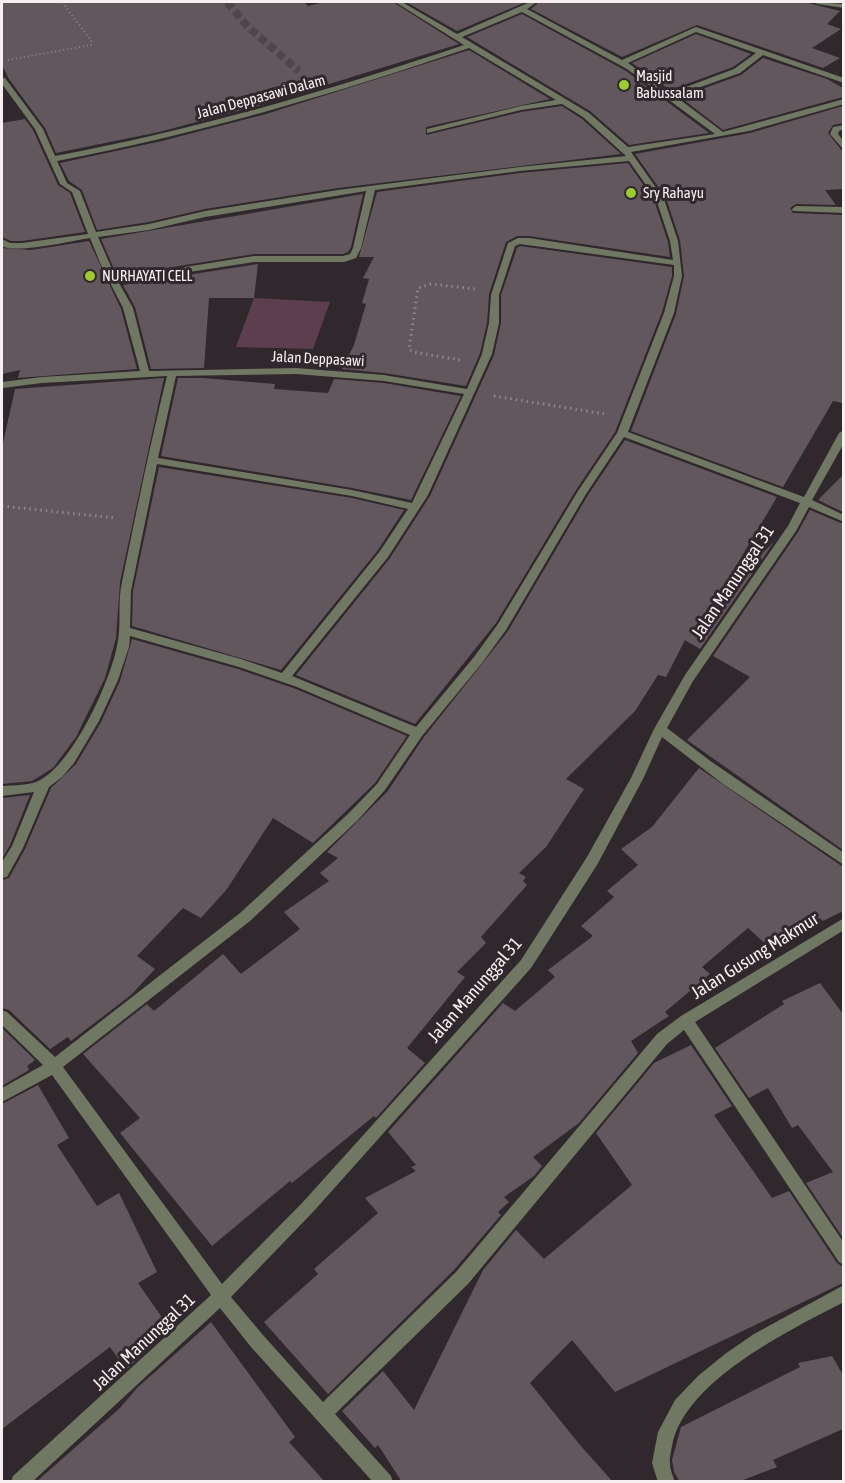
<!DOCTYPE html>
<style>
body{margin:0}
#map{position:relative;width:845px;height:1483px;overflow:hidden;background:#31282d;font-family:"Asap Condensed",sans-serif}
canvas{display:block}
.frame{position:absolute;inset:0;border:3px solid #f6eff2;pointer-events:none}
</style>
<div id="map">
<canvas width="845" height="1483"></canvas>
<div class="frame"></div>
</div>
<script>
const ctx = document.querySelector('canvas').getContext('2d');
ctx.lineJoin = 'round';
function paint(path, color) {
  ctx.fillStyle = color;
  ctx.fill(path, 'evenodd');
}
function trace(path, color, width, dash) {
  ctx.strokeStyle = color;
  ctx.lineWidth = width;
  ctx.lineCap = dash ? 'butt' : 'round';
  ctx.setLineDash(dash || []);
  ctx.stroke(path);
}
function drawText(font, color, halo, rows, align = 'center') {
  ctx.font = font + ' "Asap Condensed",sans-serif';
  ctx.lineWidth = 6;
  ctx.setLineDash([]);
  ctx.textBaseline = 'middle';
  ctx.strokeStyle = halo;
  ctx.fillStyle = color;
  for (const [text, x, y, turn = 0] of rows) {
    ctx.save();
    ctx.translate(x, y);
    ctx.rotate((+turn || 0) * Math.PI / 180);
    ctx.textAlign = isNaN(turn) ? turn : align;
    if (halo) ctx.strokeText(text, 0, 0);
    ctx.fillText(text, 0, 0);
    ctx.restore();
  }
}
const green = new Path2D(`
 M254,298l76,4 -17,47 -77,-2z`);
const building = new Path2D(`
 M2,2h302l4,4 17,-4h68l66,42 -198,61 -102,27 -103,21 -11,-25 -36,-49 -7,-14z
 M406,2h120l-69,29z
 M539,2h265l36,9 -13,13 14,5 -29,19 28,10 -17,10 -126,-43 -75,32 -91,-48z
 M522,14l104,57 83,62 -80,12 -39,-34 -123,-74z
 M696,34l55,20 -18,13 -63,23 -38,-27z
 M469,50l81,49 -124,28v8l95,-23 41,-6 20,13 39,35 -283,34 -133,21 -56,13 -52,8 -15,-40 -13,-9 -9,-18 102,-22 104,-27z
 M763,58l64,21 16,9v9l-120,33 -43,-33 61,-22z
 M843,106v17l-10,2 -5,8 15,19v37l-18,1 11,15 -40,-1 -6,4 3,5 50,2v188l-10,-2 -50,86 -152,-56 45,-117 8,-38 -4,-36 -14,-42 -31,-44 115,-21z
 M25,119l8,11 25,55 12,8 15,39 -63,9h-11l-9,-4v-114z
 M628,163l26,37 14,42 2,15 -141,-21h-12l-11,6 -17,52 -2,29 -7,30 -14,33 -82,-13 -42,-4 12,-24 12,-41 -4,-1 7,-24 -6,-1 11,-21h-15l18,-65 143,-19z
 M363,194l-12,53 -3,5 -5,2h-89l-137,22 -16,-37z
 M89,241l32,68 16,60 -119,9 2,-8 -18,4v-126l29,2z
 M520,246l152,21v9l-10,36 -47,120 -39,58 -80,133 -81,101 -119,-49 94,-117 40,-62 64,-141 7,-32v-28l16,-47z
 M258,264l-4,34h-45l-5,70 -53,1 -16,-62 -12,-22z
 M164,378l-44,204 -4,56 -11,40 -29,59 -23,31 -21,13 -30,3v-336l13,-59z
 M178,378h25l72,6 -1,5 54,4 6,-14 50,4 77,13 -50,104 -59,-12 -191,-32z
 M625,440l152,57 -53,89 2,2 48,-46 -74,107 -15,-9 -19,37 -8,-2 -23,36 -69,68 18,10 -38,58 -27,26 7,4 -3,4 4,4 -46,52 5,6 -29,29 8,5 -58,71 18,15 -49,55 -2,-2 -82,67 -2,-2 -78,65 -92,-113 20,-15 -57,-64 64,-50 7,7 69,-57 18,20 59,-45 -16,-17 45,-31 -9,-8 18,-15 -11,-6 60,-60 37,-55 84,-106 80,-136z
 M159,467l193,31 52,12 -26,40 -97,120 -149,-44 1,-35z
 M843,475v37l-25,-12z
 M810,510l33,14v326l-156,-110 63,-63 -37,-21 85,-124z
 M132,639l106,30 58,20 111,47 -32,47 -62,60 -40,-25 -46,71 -26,29 -18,-10 -46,48 18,13 -24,26 -60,46 -3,-4 -18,12 -41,-39 -7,-2v-128l7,-2 16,-29 26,-61 25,-24 25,-42 19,-41z
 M699,768l144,99v44l-20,10 -3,-3 -48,32 -24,-22 -46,39 8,7 -45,38 4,4 -38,25 7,12 -59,70 -46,34 9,9 -8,10 -30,21 5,5 -11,10 3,3 -47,55 -126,124 -64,-72 54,-48 -4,-5 64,-56 -13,-15 51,-27 -5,-4 5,-2 -28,-33 115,-129 12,8 40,-34 -7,-7 45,-34 -12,-10 33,-29 -7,-6 31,-26 -17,-16 31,-22z
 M30,795l-20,50 -8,14v-61z
 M820,983l23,31v224l-37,-55 27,-11 -35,-47 -6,3 -24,-40 -19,10 -34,-50 69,-44 -2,-3z
 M2,1028l33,32 -8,6 2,4 -27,16z
 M691,1045l41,61 -18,9 58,83 17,-7 48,72 6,4v16l-228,109 -43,-52 -42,43 50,62 33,37h-211l-24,-37 -3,3 -33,-37 41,-40 31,39 69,-140 33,-40 28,29 88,-74 -36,-52 58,-70z
 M38,1085l31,53 -12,7 40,61 22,-13 38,79 -19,11 32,46 -44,41 -16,-23 -108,82v-325z
 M211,1322l84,115 -6,5 36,40h-289l84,-74 17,-20z
 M832,1356l11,19v54l-70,31 4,7 -39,15h-58l-6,-10 -2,-12 9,-33 119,-60 -2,-4z`);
const minorTunnel = new Path2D(`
 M227,2l21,25 51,44`);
const pathFar1 = new Path2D(`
 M8,60l83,-15 1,-3 -30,-40`);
const path = new Path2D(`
 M460,360l-47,-8 -4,-3 9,-61 13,-4 44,5
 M494,396l111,18
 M2,506l114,12`);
const minor = new Path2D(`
 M395,2h7l55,32 73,-32h7l-10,7 95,51 74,-33 148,51v5l-81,-28 -23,18 -65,23 48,36 121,-33v5l-95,27 -118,21 33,47 14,42 4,35 -8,37 -46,119 176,65 35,-64 5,-3v13l-32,57 32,15v7l-35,-15 -13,24 -103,150 -26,47 42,32 135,93v12l-121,-81 -61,-47 -19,42 -46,86 -66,103 -218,244 -82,85 32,38 60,67 133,-130 201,-238 24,-18 163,-98v12l-149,92 149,221v22l-5,-3 -155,-232 -17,14 -199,240 -133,130 56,62 2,6h-20l-122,-135 -31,-39 -188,174h-21l2,-6 198,-181 -159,-220 -50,27v-14l41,-23 -41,-40v-15l5,2 48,45 185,-144 109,-100 28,-29 33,-49 -113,-48 -58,-20 -109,-31 -1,11 -11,33 -19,41 -25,42 -12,14 -13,10 -26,61 -16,29 -5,1v-16l10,-16 22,-54 -32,4v-10c12,-1 29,0 40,-7 32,-19 68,-97 75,-133 5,-21 0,-43 5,-64 14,-69 28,-137 45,-206l-125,7 -40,5v-6l40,-5 98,-6 -17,-63 -22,-43 -11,-27c-18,3 -75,16 -88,8v-7l8,4h12l66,-9 -16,-42 -12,-8 -25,-55 -33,-45v-6h3l38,51 12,27c140,-26 275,-66 409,-111zM522,12l105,57 88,65 -87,13 -39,-34 -127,-76zM696,32l60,21 -22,16 -64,24 -42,-30zM469,48l87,52 -35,6 -94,23v4l94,-23 41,-6 21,13 43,39 -106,11 -182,23 -133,21 -56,13 -53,8 -16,-41 -13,-8 -10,-22c141,-27 277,-67 412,-113zM629,161l27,38 14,42 3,19 -144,-22h-11l-10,5 -17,52 -2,28 -7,31 -15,35 -83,-14 -88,-7 -147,3 -16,-63 -14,-25 135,-21h90l12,-4 5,-10 14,-58 145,-19zM366,191l-13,57 -3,6 -7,2h-89l-138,22 -18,-41 51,-7 56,-13zM520,244l154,21v11l-10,37 -47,120 -39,58 -80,133 -24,33 -58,70 -124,-51 96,-119 40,-62 64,-141 7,-31v-28l16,-49zM296,374l88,7 80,13 -52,109 -60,-13 -194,-32 18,-82zM624,437l176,66 -12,23 -103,149 -31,54 -23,49 -44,79 -66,103 -218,242 -81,82 -159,-217 187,-146 107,-100 28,-31 37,-54 60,-73 24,-33 80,-136zM157,464l195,32 56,13 -28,42 -98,122 -41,-14 -111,-31 1,-37z
 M814,2l30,2v4l-27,-4z
 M844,125v4l-5,2 -1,3 6,8v8l-14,-16 3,-7z
 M796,206l48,1v6l-51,-2 -1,-2z
 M844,1285v17c-54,28 -160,79 -172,144 -1,6 -3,12 -2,18 0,6 3,12 5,18h-17l-6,-19 6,-31 17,-32 23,-24 27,-22 29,-20z`);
const markers = [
 [624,85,6,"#9ccb32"],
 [631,193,6,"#9ccb32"],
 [90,276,6,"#9ccb32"]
];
const farPoinames = [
 ["Masjid",636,76],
 ["Babussalam",636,93],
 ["Sry Rahayu",643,193],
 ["NURHAYATI CELL",102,276]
];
const farStreetnames = [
 ["Jalan Deppasawi Dalam",261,97,-15],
 ["Jalan Deppasawi",318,359,3]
];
const streetNames = [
 ["Jalan Manunggal 31",733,582,-56],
 ["Jalan Gusung Makmur",755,956,-32],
 ["Jalan Manunggal 31",475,990,-49],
 ["Jalan Manunggal 31",144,1342,-43]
];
paint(green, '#5c3e4e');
paint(building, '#62575d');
trace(minorTunnel, '#4f464b', 8, [8, 4]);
trace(pathFar1, '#8f878b', 2, [1, 3]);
trace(path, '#8f878b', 3, [1.5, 4]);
paint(minor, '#707864');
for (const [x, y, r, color] of markers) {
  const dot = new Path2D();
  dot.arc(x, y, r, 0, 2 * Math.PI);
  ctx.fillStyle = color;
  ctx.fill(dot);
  trace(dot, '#31282d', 2);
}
drawText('15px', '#f6eff2', '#31282d', farPoinames, 'left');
drawText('15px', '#f6eff2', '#31282d', farStreetnames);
drawText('18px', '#f6eff2', '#31282d', streetNames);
</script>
